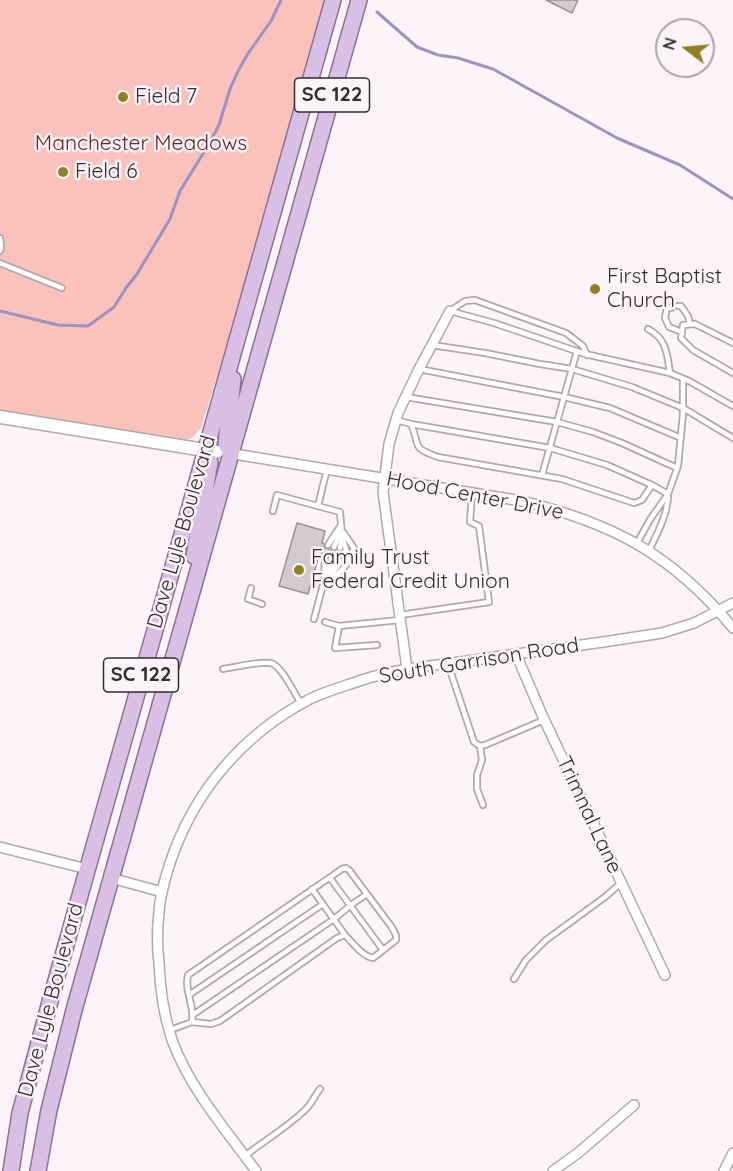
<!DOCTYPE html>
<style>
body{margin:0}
#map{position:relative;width:733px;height:1171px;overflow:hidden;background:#fdf4f9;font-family:Quicksand,sans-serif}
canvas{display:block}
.north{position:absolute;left:655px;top:18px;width:60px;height:60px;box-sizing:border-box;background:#fdf4f9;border:2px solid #aba4a8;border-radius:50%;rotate:286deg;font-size:16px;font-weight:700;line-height:24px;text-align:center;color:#302d2f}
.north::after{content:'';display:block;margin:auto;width:21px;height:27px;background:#8f7f25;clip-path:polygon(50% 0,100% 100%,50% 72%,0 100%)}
</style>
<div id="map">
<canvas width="733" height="1171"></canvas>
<div class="north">N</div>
</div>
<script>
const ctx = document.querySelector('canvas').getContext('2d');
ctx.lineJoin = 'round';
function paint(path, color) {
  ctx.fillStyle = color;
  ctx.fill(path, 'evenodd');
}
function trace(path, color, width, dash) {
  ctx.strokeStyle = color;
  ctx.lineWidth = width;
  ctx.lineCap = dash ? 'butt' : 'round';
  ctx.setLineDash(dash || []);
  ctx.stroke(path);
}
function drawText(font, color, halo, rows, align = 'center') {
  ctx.font = font + ' Quicksand,sans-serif';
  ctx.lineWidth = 5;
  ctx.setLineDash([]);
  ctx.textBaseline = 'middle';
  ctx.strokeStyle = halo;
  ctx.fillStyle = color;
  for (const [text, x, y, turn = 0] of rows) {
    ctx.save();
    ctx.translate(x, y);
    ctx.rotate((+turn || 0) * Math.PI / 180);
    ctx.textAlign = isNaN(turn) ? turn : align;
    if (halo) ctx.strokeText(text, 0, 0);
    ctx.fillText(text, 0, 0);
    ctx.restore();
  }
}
const green = new Path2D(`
 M0,0h328l-62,219 -65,209 -9,10 -13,5 -179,-30z`);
const stream = new Path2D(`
 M377,12l40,35 21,8 20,3 35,11 124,69 63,27 53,34
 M0,311l58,14 30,1 26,-19 12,-19 11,-14 33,-55 10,-28 29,-47 10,-19 11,-36 8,-18 11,-19 22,-31 10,-21`);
const building = new Path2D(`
 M546,0h32l-6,13z
 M297,523l28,8 -3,12 2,1 1,4 5,1 3,2 9,1 5,2 -3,5 -6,-3 -9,-1 -3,-2h-4l-1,3 -2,-1 -11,39 -29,-8z`);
const service = new Path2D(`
 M0,238l1,9 -1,4
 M0,263l62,25
 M678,306h3l7,10 2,8
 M671,308h-4l-2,10 4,9 13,5
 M450,311l44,12 91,31 85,19 19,8 44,25
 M450,311l15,-10 10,-1 91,33 17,13 4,9
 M648,329c19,10 19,25 22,44
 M733,343l-38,-19 -12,1 -2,13 12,12 40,23
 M432,345l53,8 55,11 32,5 60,18 51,21 50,30
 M419,369l145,28 46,11 71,30
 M406,397l151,25 36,10 29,11 55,25
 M396,420l15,4c10,23 -1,23 27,33l124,22 72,24 8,-3 10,-15 16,9
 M411,424l139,24 57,17 45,20
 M542,475l35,-124
 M318,506l9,-37
 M273,511l4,-16 63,17 2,24 -2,12
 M343,539l3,11
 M637,543l14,-25 17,-24 10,-28 5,-52v-35
 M328,545l13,-20
 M334,547l6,-14
 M649,551c8,-18 18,-34 19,-55
 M332,573l9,-11
 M327,574l4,-15
 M324,582l1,-25
 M323,585c17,-13 24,-16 31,-37l-11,-16
 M251,588l-3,11 14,5
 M400,615l89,-13 -10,-76 -9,-4 2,-29
 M314,619l9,-34 13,-25
 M325,622l14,4 61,-6
 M339,626l-4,22 42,-3
 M448,664l26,78 6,4 5,-1 59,-25
 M223,669c13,-2 36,-8 48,-6 11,3 24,32 31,42
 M480,746l2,14 -5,15v14l6,16
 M330,878l53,72
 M312,889l33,46
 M514,979l12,-19 20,-20 59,-43 16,-14
 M189,995l134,-91
 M194,1014l140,-95 17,-14 16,-11
 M170,1030l22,-8c3,-16 -8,-31 -4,-47l154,-106 4,-1 3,2 42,56 5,9v5l-23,18c-11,-2 -20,-15 -28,-23l-8,3 -117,83 -9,3 -19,-2
 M245,1156c20,-16 43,-29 61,-47 6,-6 9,-14 14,-20`);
const minor = new Path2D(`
 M228,453l294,48c91,22 151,54 211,127
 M516,654l27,63 122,258
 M407,669l-24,-177 6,-48 9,-31 21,-44 31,-58
 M0,847l87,22
 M111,878l51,14
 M256,1171c-30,-41 -66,-82 -84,-131 -8,-24 -12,-52 -13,-77 -2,-17 -2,-34 0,-51 1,-17 6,-33 11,-49 24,-72 73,-129 140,-164 16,-8 35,-13 52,-19 36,-12 76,-15 113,-20 63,-9 125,-17 187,-27l32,-10 39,-20
 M553,1171l25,-18 56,-48
 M724,1171l9,-18`);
const tertiary = new Path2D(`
 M0,417l217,35`);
const primary = new Path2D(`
 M231,452l-5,-8 7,-65
 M194,556l16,-94
 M11,1171l9,-58 31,-115 282,-998
 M38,1171l11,-61 25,-100 285,-1010`);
const markers = [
 [123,97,6,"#8f7f25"],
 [63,172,6,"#8f7f25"],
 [595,289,6,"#8f7f25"],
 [299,570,6,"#8f7f25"]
];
const shields = [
 [332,95,75],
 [141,675,75]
];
const shieldNames = [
 ["SC 122",332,95],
 ["SC 122",141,675]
];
const poiNames = [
 ["Field 7",135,97],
 ["Field 6",75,172],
 ["First Baptist",607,277],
 ["Church",607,301],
 ["Family Trust",311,558],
 ["Federal Credit Union",311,582]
];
const parkNames = [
 ["Manchester Meadows",141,144]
];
const streetNames = [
 ["Hood Center Drive",475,496,11],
 ["Dave Lyle Boulevard",182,532,-74],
 ["South Garrison Road",479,661,-9],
 ["Trimnal Lane",589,815,65],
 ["Dave Lyle Boulevard",51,1000,-75]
];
paint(green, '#fac2ba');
trace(stream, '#9c93c3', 3);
paint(building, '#d4c9cc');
trace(building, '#9d9395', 1.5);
trace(service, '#b0a8ad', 8);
trace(minor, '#b0a8ad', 12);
trace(tertiary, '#b0a8ad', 15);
trace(primary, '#8e7198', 18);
trace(service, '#fff', 4.5);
trace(minor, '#fff', 9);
trace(tertiary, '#fff', 12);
trace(primary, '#d9bfe3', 15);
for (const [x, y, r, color] of markers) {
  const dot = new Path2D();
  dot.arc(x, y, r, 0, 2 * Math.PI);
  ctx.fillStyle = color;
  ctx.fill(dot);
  trace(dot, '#fdf4f9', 2);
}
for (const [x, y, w] of shields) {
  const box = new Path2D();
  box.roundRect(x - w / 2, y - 17, w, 34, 4.5);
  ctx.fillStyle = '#fdf4f9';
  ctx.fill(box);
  trace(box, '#302d2f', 1.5);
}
drawText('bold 20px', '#302d2f', null, shieldNames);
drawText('21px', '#302d2f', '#fdf4f9', poiNames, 'left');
drawText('21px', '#67231e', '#fdf4f9', parkNames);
drawText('21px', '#302d2f', '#fdf4f9', streetNames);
</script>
